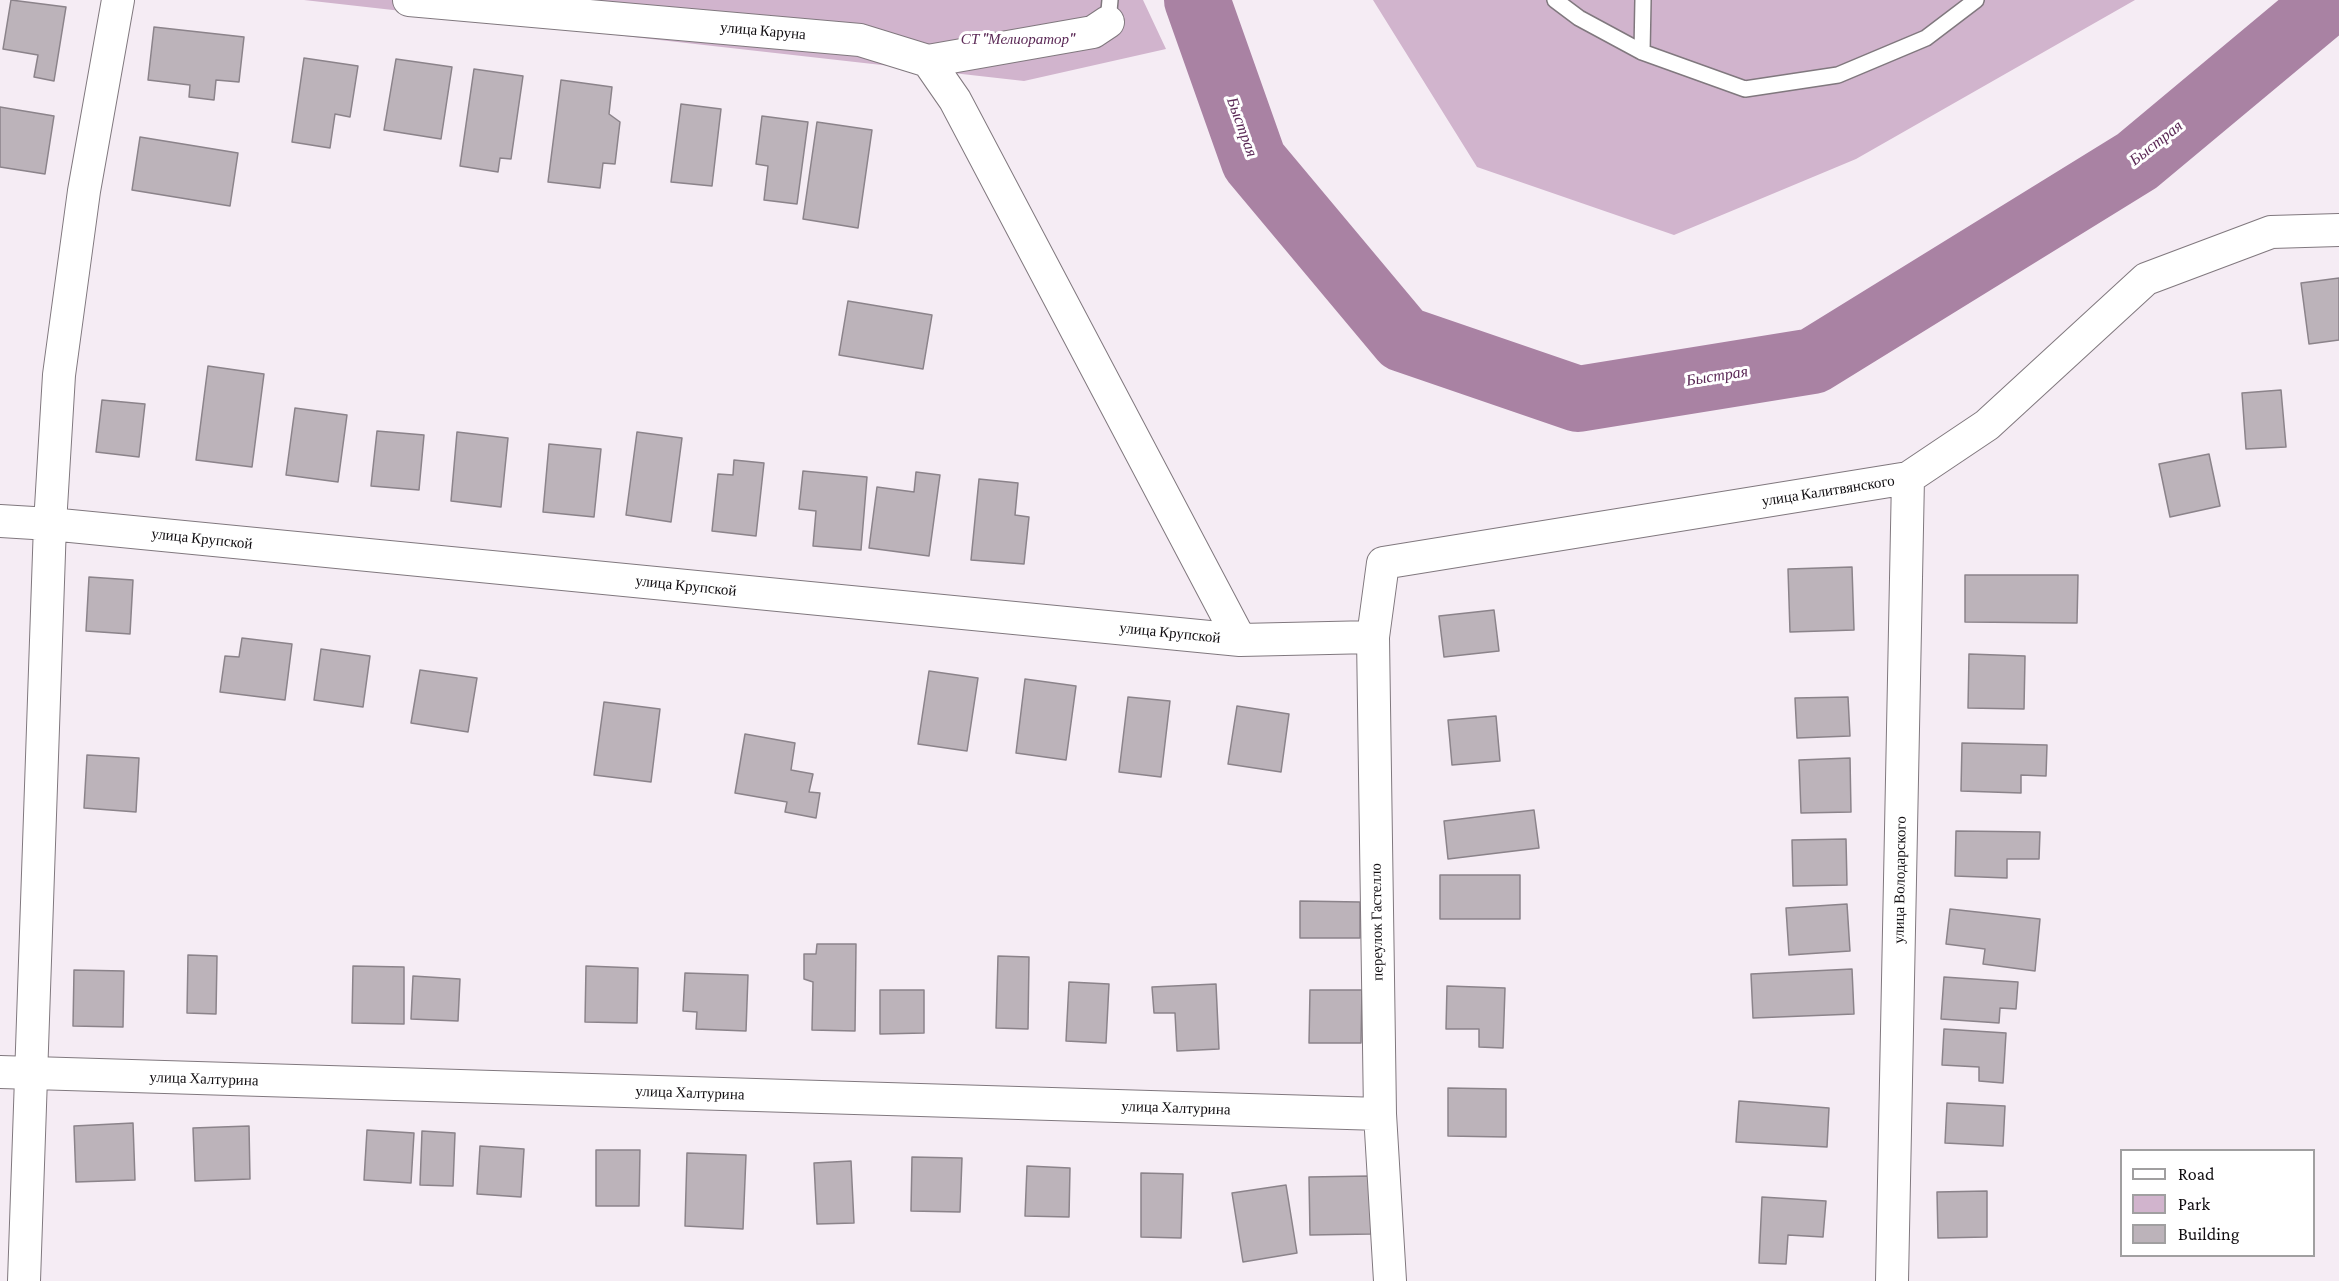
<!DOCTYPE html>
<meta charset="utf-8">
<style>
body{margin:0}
#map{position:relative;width:2339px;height:1281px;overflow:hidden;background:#f5ecf4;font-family:"Crimson Pro",serif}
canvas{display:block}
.legend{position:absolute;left:2120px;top:1149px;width:195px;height:108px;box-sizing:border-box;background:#fff;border:2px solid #a09fa0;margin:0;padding:8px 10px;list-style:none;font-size:18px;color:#110e11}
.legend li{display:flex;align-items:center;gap:12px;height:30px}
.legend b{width:30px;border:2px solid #a09fa0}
</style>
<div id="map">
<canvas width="2339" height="1281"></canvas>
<ul class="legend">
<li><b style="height:8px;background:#fff"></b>Road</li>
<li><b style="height:16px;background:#d1b4cd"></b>Park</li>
<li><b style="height:16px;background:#bcb3ba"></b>Building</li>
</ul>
</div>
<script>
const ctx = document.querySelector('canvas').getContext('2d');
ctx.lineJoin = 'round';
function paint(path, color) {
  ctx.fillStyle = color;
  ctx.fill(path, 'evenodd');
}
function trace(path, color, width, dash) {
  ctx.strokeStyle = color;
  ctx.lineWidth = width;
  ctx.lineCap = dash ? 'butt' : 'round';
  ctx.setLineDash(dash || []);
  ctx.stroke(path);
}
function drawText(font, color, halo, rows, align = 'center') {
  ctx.font = font + ' "Crimson Pro",serif';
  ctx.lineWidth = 6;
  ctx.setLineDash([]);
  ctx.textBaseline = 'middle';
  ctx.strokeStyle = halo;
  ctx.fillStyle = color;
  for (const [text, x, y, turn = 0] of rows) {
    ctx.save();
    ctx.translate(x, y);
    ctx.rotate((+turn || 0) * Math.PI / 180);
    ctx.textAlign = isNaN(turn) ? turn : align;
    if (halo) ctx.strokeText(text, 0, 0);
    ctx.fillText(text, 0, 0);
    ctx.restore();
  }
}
const green = new Path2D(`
 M304,0h839l23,49 -142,32z
 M1373,0h762l-279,159 -182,76 -197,-68z`);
const river = new Path2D(`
 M1197,0l57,161 149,178 175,60 235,-38 324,-200 193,-161`);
const building = new Path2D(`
 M11,0l55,7 -12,74 -20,-4 4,-22 -35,-6z
 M154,27l90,10 -5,45 -23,-2 -2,20 -25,-3 1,-12 -42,-5z
 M304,58l54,8 -8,51 -15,-3 -5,34 -38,-6z
 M396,59l56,8 -11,72 -57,-9z
 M474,69l49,7 -12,83 -11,-1 -2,14 -38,-6z
 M561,80l51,7 -3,27 11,8 -5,42 -12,-1 -3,25 -52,-6z
 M681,104l40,5 -9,77 -41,-4z
 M0,107l54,9 -9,58 -45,-7z
 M762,116l46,6 -11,82 -33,-4 4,-34 -12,-2z
 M817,122l55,8 -14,98 -55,-9z
 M140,137l98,16 -8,53 -98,-16z
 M2339,278v62l-30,4 -8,-61z
 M848,301l84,14 -9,54 -84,-14z
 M208,366l56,8 -12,93 -56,-7z
 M2281,390l5,57 -40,2 -4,-56z
 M102,400l43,4 -6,53 -43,-5z
 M295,408l52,7 -9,67 -52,-7z
 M377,431l47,4 -5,55 -48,-4z
 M457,432l51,6 -7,69 -50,-6z
 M637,432l45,6 -11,84 -45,-7z
 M549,444l52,5 -7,68 -51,-5z
 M2209,454l11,52 -50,11 -11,-53z
 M734,460l30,3 -8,73 -44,-5 6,-57 15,1z
 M803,471l64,6 -6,73 -48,-4 3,-35 -17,-2z
 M916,472l24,3 -11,81 -60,-8 8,-61 37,5z
 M979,479l39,4 -3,32 14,2 -5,47 -53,-4z
 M1852,567l2,63 -64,2 -2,-63z
 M1965,575h113l-1,48 -112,-1z
 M89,577l44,3 -3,54 -44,-3z
 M1494,610l5,41 -55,6 -5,-41z
 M242,638l50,6 -7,56 -65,-8 5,-36 14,1z
 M321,649l49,7 -7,51 -49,-7z
 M1969,654l56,2 -1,53 -56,-1z
 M420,670l57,8 -9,54 -57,-9z
 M929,671l49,7 -11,73 -49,-7z
 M1025,679l51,7 -10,74 -50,-7z
 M1128,697l42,4 -9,76 -42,-5z
 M1848,697l2,39 -53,2 -2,-40z
 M604,702l56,7 -9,73 -57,-7z
 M1237,706l52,8 -8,58 -53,-8z
 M1496,716l4,45 -48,4 -4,-45z
 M745,734l50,9 -4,27 22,4 -4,18 11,1 -4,25 -31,-6 2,-10 -52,-9z
 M1962,743l85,2 -1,31 -25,-1v18l-60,-2z
 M87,755l52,3 -3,54 -52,-4z
 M1850,758l1,54 -50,1 -2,-53z
 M1534,810l5,38 -91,11 -4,-38z
 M1956,831l84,1 -1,27h-32v19l-52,-2z
 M1846,839l1,46 -54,1 -1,-46z
 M1440,875h80v44h-80z
 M1300,901l60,1v36h-60z
 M1847,904l3,47 -61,4 -3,-47z
 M1950,909l90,10 -5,52 -52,-7 2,-15 -39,-5z
 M817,944h39l-1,87 -43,-1 1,-48 -9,-3v-25h12z
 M188,955l29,1 -1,58 -29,-1z
 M998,956l31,1 -1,72 -32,-1z
 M353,966l51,1v57l-52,-1z
 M586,966l52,2 -1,55 -52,-1z
 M1852,969l2,45 -101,4 -2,-44z
 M74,970l50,1 -1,56 -50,-1z
 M685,973l63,2 -2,56 -50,-2 1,-17 -14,-1z
 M413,976l47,3 -2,42 -47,-2z
 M1944,977l74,5 -2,27 -16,-1 -1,15 -58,-4z
 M1069,982l40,2 -3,59 -40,-2z
 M1216,984l3,65 -42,2 -2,-38h-21l-2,-26z
 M1447,986l58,2 -2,60 -24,-1v-18h-33z
 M880,990h44v43l-44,1z
 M1310,990h52l-1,53h-52z
 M1944,1029l62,4 -3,50 -24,-2v-14l-37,-2z
 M1448,1088l58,1v48l-58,-1z
 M1739,1101l90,7 -2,39 -91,-5z
 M1947,1103l58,3 -2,40 -58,-3z
 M133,1123l2,57 -59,2 -2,-56z
 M249,1126l1,53 -55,2 -2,-53z
 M367,1130l47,3 -3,50 -47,-3z
 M422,1131l33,2 -2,53 -33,-1z
 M480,1146l44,3 -3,48 -44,-3z
 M596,1150h44l-1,56h-43z
 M687,1153l59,2 -3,74 -58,-3z
 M912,1157l50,1 -2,54 -49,-1z
 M851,1161l3,62 -37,1 -3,-61z
 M1027,1166l43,2 -1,49 -44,-1z
 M1141,1173l42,1 -2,64 -40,-1z
 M1370,1176l1,58 -61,1 -1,-58z
 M1286,1185l11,68 -54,9 -11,-69z
 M1987,1191v46l-49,1 -1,-46z
 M1762,1197l64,4 -3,36 -35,-2 -2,29 -27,-1z`);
const lane = new Path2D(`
 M1555,0l24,18 63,34 103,37 93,-14 88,-37 50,-38
 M1108,22l2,-22
 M1642,52l1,-52`);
const street = new Path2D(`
 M409,0l451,40 68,21 165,-29 15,-10
 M928,61l27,39 285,540
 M0,521l50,3 1190,116 133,-3
 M0,1072l1380,42
 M24,1281l26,-757 9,-149 25,-184 34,-191
 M1390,1281l-10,-167 -7,-477 10,-74 525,-85 79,-53 159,-146 125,-47 68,-2
 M1892,1281l16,-803`);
const streetNames = [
 ["улица Каруна",763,31,5],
 ["улица Калитвянского",1828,491,-9],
 ["улица Крупской",202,539,6],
 ["улица Крупской",686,586,6],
 ["улица Крупской",1170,633,6],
 ["улица Володарского",1900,880,-89],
 ["переулок Гастелло",1377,922,-91],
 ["улица Халтурина",204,1079,2],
 ["улица Халтурина",690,1093,2],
 ["улица Халтурина",1176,1108,2]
];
const parkNames = [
 ["СТ \"Мелиоратор\"",1018,39]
];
const waterNames = [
 ["Быстрая",1242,127,70],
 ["Быстрая",2156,143,-38],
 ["Быстрая",1717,376,-9]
];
paint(green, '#d1b4cd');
trace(river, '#a982a3', 66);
paint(building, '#bcb3ba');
trace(building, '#8b838a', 1.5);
trace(lane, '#80787e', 18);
trace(street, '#80787e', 34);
trace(lane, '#fff', 15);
trace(street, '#fff', 32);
drawText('15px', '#110e11', '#fff', streetNames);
drawText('italic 15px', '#5b2956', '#fff', parkNames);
drawText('italic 16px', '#5b2956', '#fff', waterNames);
</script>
